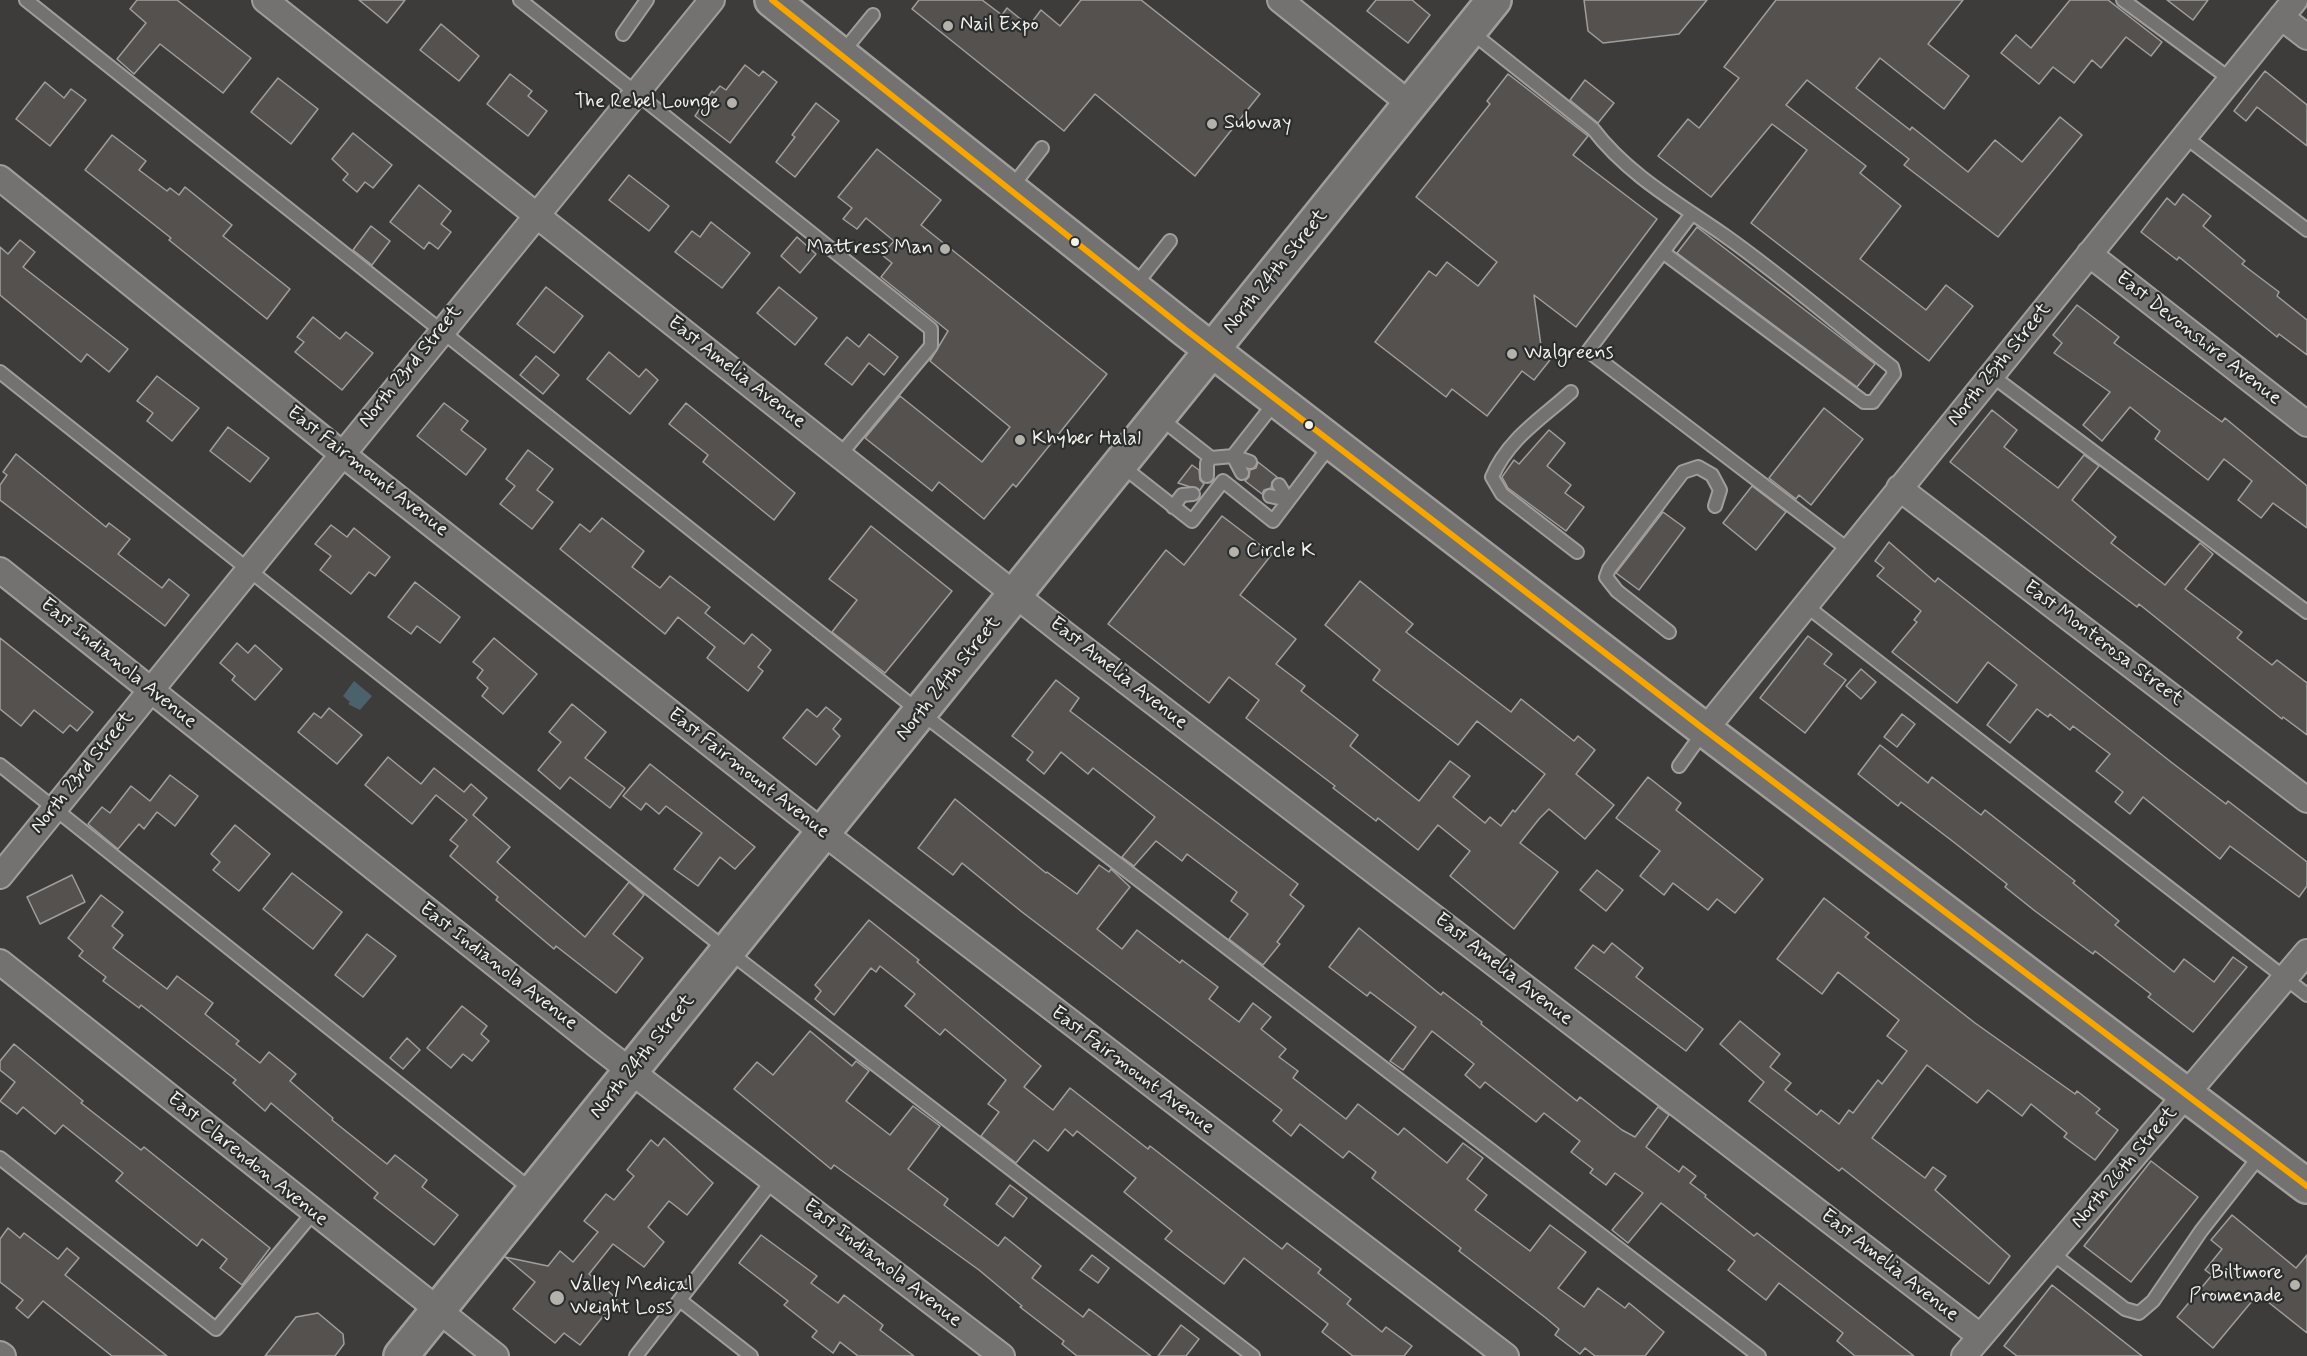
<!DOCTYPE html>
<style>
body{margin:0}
canvas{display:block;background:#3e3c3b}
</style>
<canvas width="2307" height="1356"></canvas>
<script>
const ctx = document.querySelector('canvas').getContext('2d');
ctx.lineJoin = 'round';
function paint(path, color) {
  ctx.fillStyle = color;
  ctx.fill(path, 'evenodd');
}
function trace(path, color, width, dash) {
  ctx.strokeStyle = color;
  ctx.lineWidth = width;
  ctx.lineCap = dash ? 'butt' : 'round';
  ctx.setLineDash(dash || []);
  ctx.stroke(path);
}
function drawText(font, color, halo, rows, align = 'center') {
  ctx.font = font + ' Mynerve,sans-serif';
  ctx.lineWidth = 4.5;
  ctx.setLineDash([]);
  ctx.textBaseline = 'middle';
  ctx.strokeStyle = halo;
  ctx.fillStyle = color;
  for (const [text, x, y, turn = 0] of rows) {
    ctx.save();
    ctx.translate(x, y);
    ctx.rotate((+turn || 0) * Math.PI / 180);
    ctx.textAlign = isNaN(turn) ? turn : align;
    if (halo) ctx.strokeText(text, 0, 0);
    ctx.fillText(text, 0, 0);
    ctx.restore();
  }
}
const water = new Path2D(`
 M354,681l18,15 -12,14 -12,-6 2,-2 -7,-6z`);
const building = new Path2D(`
 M137,0h40l74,58 -28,35 -63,-49 -26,30 -17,-15 29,-36 -16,-14z
 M359,0h46l-18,23z
 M919,0h63l20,15 5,-7 22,18 12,-16 19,16 21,-26h60l119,94 -65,82 -100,-82 -31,37 -152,-122z
 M1376,0h36l18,15 -22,28 -41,-32z
 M1584,0h123l-28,34 -76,9 -15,-12z
 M1776,0h187l-35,44 41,32 -25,33 -64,-51 -24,30 54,42 2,-3 56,45 27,-32 27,22 38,-45 22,18 -84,102 -94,-72 5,-6 -102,-79 -21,25 80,61 -6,7 41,33 -41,53 66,51 20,-25 27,21 -44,55 -178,-138 56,-73 -35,-26 -61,73 -53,-41 30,-37 11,9 40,-50 -15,-11z
 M2070,0h38l54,42 -11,14 -25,-19 -25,31 -9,-8 -18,23 -21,-16 -14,17 -38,-31 15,-18 15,13z
 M2167,0h41l-15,20z
 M441,24l38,32 -20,25 -39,-31z
 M745,65l14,11 4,-5 14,11 -47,61 -35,-27 17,-25 2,2 6,-7 6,4z
 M2265,71l42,34v41l-50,-39 -11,14 -12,-10z
 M510,74l22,17 -4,5 19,15 -19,25 -41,-32z
 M1508,74l80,62 -15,19 84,64 -81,108 -42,-32 8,58 8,7 -16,20 -12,-9 -35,45 -35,-27 -6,8 -71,-55 54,-71 7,5 11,-14 31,24 19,-24 -81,-65 74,-93 -3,-3z
 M278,78l40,31 -27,35 -40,-32z
 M1585,80l29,23 -16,20 -28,-23z
 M45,82l19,16 7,-9 15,11 -36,46 -34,-27z
 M816,103l23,18 -44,56 -19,-15 19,-25 -3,-2z
 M353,133l39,32 -19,23 -8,-6 -8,10 -14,-12 5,-6 -16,-15z
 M112,135l34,26 -7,9 28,21 3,-3 9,7 6,-8 47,38 -9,11 67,53 -23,30 -98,-79 2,-2 -86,-68z
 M877,149l64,51 -20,25 186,149 -91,113 -3,-3 -29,35 -45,-37 -7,9 -67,-53 35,-42 82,66 28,-35 -80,-66 18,-30 -67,-54 11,-14 -10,-8 12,-14 -28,-23 -9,11 -14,-10 9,-11 -14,-11z
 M629,175l40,31 -20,25 -40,-31z
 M419,185l32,26 -10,13 10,8 -13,17 -9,-7 -5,7 -34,-27z
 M2183,194l28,22 -8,10 42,35 -3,3 37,28 -2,4 30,24v35l-28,-21 -2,3 -98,-80 -2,3 -36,-28 26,-34 8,7z
 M711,222l39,31 -28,35 -47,-36 17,-21 8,6z
 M371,226l19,15 -18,24 -19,-15z
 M1697,227l178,137 -18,23 -180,-134z
 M797,237l19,17 -16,19 -19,-17z
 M20,240l15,12 -12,15 105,82 -19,23 -22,-18 -6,8 -81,-67v-48l8,7z
 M546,287l37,29 -29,37 -37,-29z
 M779,287l38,31 -22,27 -38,-32z
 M2077,305l42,32 -5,6 108,79 3,-4 82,68v42l-34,-25 -12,15 -23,-18 14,-19 -28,-22 -16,21 -53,-41 5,-8 -30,-24 -28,34 -19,-16 27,-33 -56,-39 8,-10 -9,-8z
 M313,317l27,22 6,-7 27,21 -31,37 -47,-38 9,-10 -7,-5z
 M869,334l29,23 -14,18 -15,-12 -17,22 -27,-21 22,-27 12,10z
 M609,352l30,25 7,-8 12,11 -28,34 -43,-35z
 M536,356l23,19 -16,19 -23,-19z
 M157,376l42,32 -27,33 -25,-20 6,-8 -16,-12z
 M444,403l24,18 -7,9 25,19 -20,26 -49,-39z
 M686,403l109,90 -21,27 -71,-58 5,-7 -39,-31z
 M1824,408l39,31 -52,66 -12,-10 -3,4 -27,-21z
 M1992,410l25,20 -13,17 54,41 26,-33 15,11 -27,34 44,37 -5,6 54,42 35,-42 13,11 -28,35 57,43 -5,6 35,27 5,-5 30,23v52l-24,-18 -1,2 -143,-115 -2,3 -49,-37 -138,-108z
 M228,427l41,31 -19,24 -40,-31z
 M1549,430l16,13 -18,23 24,19 -6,8 19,14 -18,24 -58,-43 -6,-11 12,-17 5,4z
 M528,450l25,19 -16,21 16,12 -21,27 -32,-25 15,-18 -9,-7z
 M16,454l90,73 3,-4 21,16 -12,15 44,34 7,-9 20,16 -24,31 -165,-126v-15l7,-10 -4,-3z
 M1258,462l19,15 -5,5 -1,6 -7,2 -2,4 -17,-13 4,-4 1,-7 6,-2z
 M1192,465l7,5 1,10 4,4 -4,6 -22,-7z
 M1752,486l34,26 -30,38 -33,-27z
 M1663,512l22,16 -46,62 -23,-17z
 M1222,516l50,38 -32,41 56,44 -20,25 29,22 -4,5 57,44 -8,11 69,55 31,-40 20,15 -17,21 32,26 5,-6 11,9 12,-16 2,2 30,-38 -68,-53 -19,24 -85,-65 7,-10 -55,-45 35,-44 53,43 -7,8 105,80 10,-13 53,42 4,-5 17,14 -19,24 38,31 -29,34 -36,-30 -10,10 -19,24 38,29 -44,57 -64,-53 20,-25 -32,-26 -20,25 -40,-32 -2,3 -43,-33 2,-2 -89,-68 13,-18 -30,-23 -20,26 -101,-79 58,-74 18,15z
 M602,518l42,33 -12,16 28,21 10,-12 40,31 -5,6 39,31 8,-10 19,16 -13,17 5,4 -15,20 -41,-33 8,-11 -37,-30 -13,17 -105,-85 20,-25 10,8z
 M331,525l16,12 7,-9 36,29 -15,19 -6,-4 -18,22 -31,-24 11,-14 -16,-12z
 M871,526l81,65 -67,82 -53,-41 25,-32 -28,-21z
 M1889,542l46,40 3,-4 233,184 55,42 2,-3 79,61v24l-8,11 -69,-51 -10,13 -77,-62 -13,17 -15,-12 8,-10 -27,-21 14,-17 -37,-28 -3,4 -20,-16 -2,3 -11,-8 -27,34 -23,-18 30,-40 -29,-23 -31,41 -65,-51 25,-30 -3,-2 7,-9 -44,-35 7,-8 -9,-7z
 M415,582l45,35 -20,26 -23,-17 -6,8 -23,-17z
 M1808,636l24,18 -8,10 22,16 -41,53 -45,-35z
 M0,638l93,74 -16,19 -7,-6 -7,8 -29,-23 -13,16 -21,-17z
 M494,638l43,36 -34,40 -21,-18 6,-8 -11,-10 6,-8 -10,-8z
 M237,643l11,10 7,-8 27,24 -27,31 -23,-20 3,-4 -15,-13z
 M1861,669l15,13 -15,17 -15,-13z
 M1056,680l23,18 -9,13 228,173 -8,11 14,11 -27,36 3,2 -17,21 -34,-26 19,-25 -17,-13 6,-9 -50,-38 -5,7 -26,-20 -22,25 -12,-9 33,-40 -62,-49 -5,6 -27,-22 -17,22 -17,-14 6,-8 -21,-16z
 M572,704l34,28 -21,26 40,30 -15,20 -40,-31 -10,12 -22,-19 23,-28 -12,-10z
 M826,707l15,12 -8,10 7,7 -24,29 -33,-27 24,-29 10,8z
 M329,708l33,27 -25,29 -39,-32 16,-19 7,5z
 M1902,714l13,10 -18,23 -13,-10z
 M1880,745l48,38 4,-6 49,38 4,-5 90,71 -2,2 46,38 -4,4 59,47 10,-13 30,23 19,-25 14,10 -54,65 -45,-35 3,-3 -56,-43 -2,3 -58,-43 -30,-24 2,-3 -56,-44 -50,-38 -3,4 -40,-32z
 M388,757l33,27 13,-16 30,24 7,-8 16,14 -14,17 37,32 -13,15 88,75 44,-55 15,13 -31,39 30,24 -27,35 -60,-47 -2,3 -58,-49 2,-3 -48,-41 8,-10 -8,-6 17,-20 -31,-25 -24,29 -47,-39z
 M650,764l105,83 -20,22 -15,-12 -22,29 -24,-17 28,-36 -36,-27 -7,8 -13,-11 -5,7 -18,-14z
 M170,775l28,21 -23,30 -18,-14 -13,17 -5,-5 -21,25 -30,-25 14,-17 8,6 21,-27 19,15z
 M1648,777l33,26 -5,7 87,69 -28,34 -18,-14 -9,11 -35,-27 -9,12 -24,-19 20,-25 -44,-33z
 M955,799l91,74 1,-1 30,22 22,-29 10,7 2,-3 19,18 -33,42 25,20 15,-19 43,33 2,-3 36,27 -9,12 30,23 14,-19 18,14 -10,12 25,20 -7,8 19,14 -5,7 53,41 12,-15 40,31 6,-7 43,35 16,-20 20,15 -16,21 20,16 -12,15 55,41 20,-26 36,27 -28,36 26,19 14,-19 27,20 4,-5 35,29 -19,24h-50l-10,-8 -5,6 -25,-19 4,-6 -13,-11 -87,-67 2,-3 -89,-70 4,-6 -27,-21 -6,7 -43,-34 -9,12 -18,-15 9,-11 -260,-198 -60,-49 -9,12 -35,-27z
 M235,825l35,29 -31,37 -26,-21 7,-8 -9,-8z
 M1597,870l26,20 -17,21 -26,-21z
 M292,873l50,39 -29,37 -50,-40z
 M72,875l13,27 -45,22 -13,-27z
 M101,895l22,17 -11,14 11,9 -10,13 54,41 10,-13 36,27 -8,11 34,27 -3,3 24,19 9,-11 27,22 -6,7 43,37 -1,2 55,44 8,-9 32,25 -5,7 36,28 -24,30 -60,-47 4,-5 -107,-90 -6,8 -32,-28 3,-3 -95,-75 -2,3 -36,-27 3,-4 -27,-21 4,-5 -15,-13z
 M1824,898l45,35 -4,4 110,86 100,71 2,-3 23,18 -4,4 22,17 -23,30 -31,-23 3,-4 -36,-29 -9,12 -34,-26 -11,13 -50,-38 -55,73 53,40 8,-11 13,9 -11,14 75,66 -21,28 -147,-116 -3,3 -90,-70 15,-19 -44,-38 20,-23 40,33 -10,13 21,16 -6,7 32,25 4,-5 18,14 10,-14 4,3 25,-33 4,4 25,-33 -20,-15 12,-16 -61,-48 -16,22 -45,-35z
 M869,920l50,40 -2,2 124,104 -17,21 29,23 17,-22 78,61 2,-3 132,103 5,-6 34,26 -3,4 33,26 -4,5 35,28 4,-5 26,19 -8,10h-51l-31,-24 6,-8 -84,-66 -20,26 -59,-45 7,-8 -48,-39 12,-14 -59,-47 -4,5 -8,-7 -17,22 -14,-11 -18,23 -35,-27 18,-24 -11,-8 18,-24 -61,-51 -5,6 -35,-29 10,-12 -35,-28 -4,6 -5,-4 -37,47 -19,-16 6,-8 -6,-6z
 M1359,928l82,67 2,-3 39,30 -1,2 96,77 3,-4 42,33 13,7 23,-30 11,8 -23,32 33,25 4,-6 13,10 -6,7 16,12 -1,2 49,39 3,-3 157,123h-59l-18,-15 6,-8 -64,-50 -13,17 -38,-30 7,-9 -74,-58 -33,40 -16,-13 31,-37 -28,-20 -9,12 -16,-12 3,-4 -22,-17 9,-11 -36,-28 -8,9 -51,-40 -5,6 -15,-13 9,-11 -42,-33 -29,39 -13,-9 26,-34 -46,-35 -3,4 -38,-29z
 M367,934l29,22 -33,41 -28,-22z
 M1612,943l31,25 -7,9 67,52 -17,22 -111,-83 18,-23 11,8z
 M462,1006l25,20 -6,8 8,7 -17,20 -9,-7 -12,14 -24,-20z
 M810,1031l42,35 4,-5 13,10 -23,30 44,34 23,-29 27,20 -32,43 40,30 -4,6 54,41 7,-9 36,29 -9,12 51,39 6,-8 62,47h-74l-15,-12 2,-3 -44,-34 2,-1 -43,-36 -145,-105 -3,4 -97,-80 23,-27 16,13z
 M407,1038l13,12 -17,19 -13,-11z
 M14,1044l69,57 -2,2 60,47 3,-3 126,101 -28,37 -22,-17 7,-9 -25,-20 -5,7 -81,-65 7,-8 -60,-48 -8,9 -32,-27 -6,7 -17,-13 15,-19 -15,-12v-9z
 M664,1138l49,45 -26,32 -18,-14 -21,26 16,15 -20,25 -31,-23 -24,30 28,25 -37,46 -16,-12 -9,10 -42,-34 22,-27 -30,-25 43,9 12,-15 13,11 25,-30 -14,-11 22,-27 8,6 20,-24 -7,-6 24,-30 7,6z
 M2151,1161l47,36 -67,85 -47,-36z
 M1010,1185l17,13 -14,19 -17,-13z
 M2232,1215l64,53 11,-13v78l-49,-39 -45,54 -36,-31 35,-42 -7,-5 17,-21 -11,-9z
 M8,1228l12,10 4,-5 34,26 9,-11 12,10 -14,17 102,81h-55l-69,-55 -15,17 -12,-10 7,-8 -23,-18v-43z
 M761,1235l56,41 -6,7 27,20 6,-8 39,30 -3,5 34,26h-56l-18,-14 -7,11 -21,-16 5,-6 -33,-26 4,-4 -49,-38z
 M1092,1255l17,13 -11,15 -18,-13z
 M2052,1285l90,71h-125l-13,-10z
 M318,1313l25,21 1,10 -9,12h-70l31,-39z
 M1181,1325l18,14 -13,17h-28z`);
const service = new Path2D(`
 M26,0l895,713 838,643
 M520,0l411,329v17l-91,109
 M2123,0l107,79
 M1470,31l123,98c34,45 85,74 131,106 58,41 112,88 168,132l2,7 -21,28h-9l-200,-149
 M623,34l24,-34
 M842,53l31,-38
 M2184,136l123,94
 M1011,188l31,-40
 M1691,215l-103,136 261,199
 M1134,287l36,-46
 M0,372l728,579 525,405
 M1991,375l316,237
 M1571,392c-30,27 -63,47 -79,85l10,17 75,58
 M1160,418l51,40
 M1122,466l70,55 31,-40 50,40 59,-78
 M1242,473l-9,-17 17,6
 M1207,476v-13l4,-5 22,-2 43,-55
 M1270,496l18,4 -9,-15
 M1173,507l9,-12 11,-1
 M1805,605l502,390
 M1669,632l-52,-41 -11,-14 3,-8 74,-97 15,-5 14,8 8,15 -5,16
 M0,765l533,426
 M1679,766l25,-35
 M0,1158l216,171 97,-116
 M2053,1254l72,55 14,4 14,-12 48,-70 61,-78
 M681,1301l70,55
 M636,1356l137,-176`);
const minor = new Path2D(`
 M265,0l801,635 914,701
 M1280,0l130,104
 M2281,17l26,20
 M0,178l341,275 458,361 707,542
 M2089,254l218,170
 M1899,488l408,312
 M0,570l598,476 404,310
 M1705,730l590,-730
 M0,876l712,-876
 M0,962l496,394
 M0,1354l3,2
 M1964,1356l343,-404`);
const secondary = new Path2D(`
 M772,0l414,330 519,400 602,456
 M401,1356l1093,-1356`);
const bus1 = new Path2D(`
 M772,0l414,330 519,400 602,456`);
const markers = [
 [948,26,6,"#b4b2ab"],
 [732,103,6,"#b4b2ab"],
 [1212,124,6,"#b4b2ab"],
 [1075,242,5,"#f4f1e8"],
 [945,249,6,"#b4b2ab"],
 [1512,354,6,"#b4b2ab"],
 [1309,425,5,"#f4f1e8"],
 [1020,440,6,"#b4b2ab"],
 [1234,552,6,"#b4b2ab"],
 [2295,1285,6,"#b4b2ab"],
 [557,1298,8,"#b4b2ab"]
];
const poiNames = [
 ["Nail Expo",960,26],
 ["The Rebel Lounge",720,103,"right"],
 ["Subway",1224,124],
 ["Mattress Man",933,249,"right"],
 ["Walgreens",1524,354],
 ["Khyber Halal",1032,440],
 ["Circle K",1246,552],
 ["Biltmore",2283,1274,"right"],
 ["Promenade",2283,1297,"right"],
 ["Valley Medical",570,1286],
 ["Weight Loss",570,1309]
];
const streetNames = [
 ["North 24th Street",1276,272,-51],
 ["East Devonshire Avenue",2198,339,38],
 ["North 25th Street",2000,365,-51],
 ["North 23rd Street",411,367,-51],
 ["East Amelia Avenue",736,373,38],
 ["East Fairmount Avenue",367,472,38],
 ["East Monterosa Street",2103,644,37],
 ["East Indianola Avenue",118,664,39],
 ["East Amelia Avenue",1118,674,38],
 ["North 24th Street",949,679,-51],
 ["North 23rd Street",83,773,-51],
 ["East Fairmount Avenue",748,774,38],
 ["East Indianola Avenue",498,967,38],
 ["East Amelia Avenue",1503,970,38],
 ["North 24th Street",643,1057,-51],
 ["East Fairmount Avenue",1132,1071,37],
 ["East Clarendon Avenue",247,1160,39],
 ["North 26th Street",2125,1168,-50],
 ["East Indianola Avenue",882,1264,38],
 ["East Amelia Avenue",1889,1266,38]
];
paint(water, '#4b616b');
paint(building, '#55514f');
trace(building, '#a09e9c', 1.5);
trace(service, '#a09e9c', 16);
trace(minor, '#a09e9c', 28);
trace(secondary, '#a09e9c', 38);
trace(service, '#737270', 12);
trace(minor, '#737270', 24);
trace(secondary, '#737270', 33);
trace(bus1, '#f7a600', 6);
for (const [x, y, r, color] of markers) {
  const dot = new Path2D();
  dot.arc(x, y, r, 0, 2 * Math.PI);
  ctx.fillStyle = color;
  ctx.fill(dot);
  trace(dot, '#2a2d2e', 2);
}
drawText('20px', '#f4f1e8', '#2a2d2e', poiNames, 'left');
drawText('20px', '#f4f1e8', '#2a2d2e', streetNames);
</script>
